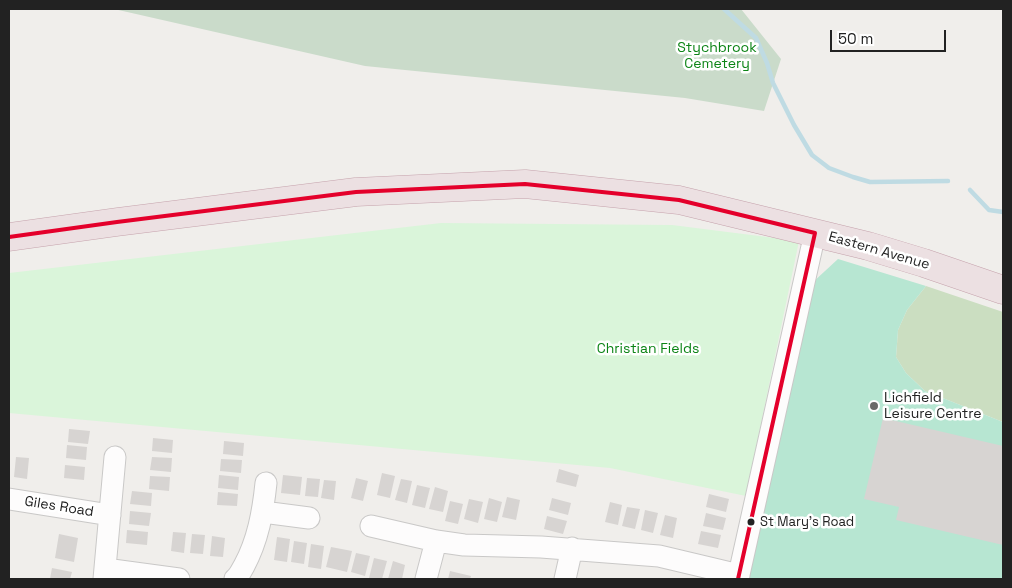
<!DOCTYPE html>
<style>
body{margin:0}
#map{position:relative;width:1012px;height:588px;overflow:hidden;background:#f0eeeb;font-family:"Space Grotesk",sans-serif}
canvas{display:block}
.frame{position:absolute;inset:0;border:10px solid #222;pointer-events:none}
.scale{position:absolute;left:830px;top:30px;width:116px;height:22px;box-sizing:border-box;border:2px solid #222;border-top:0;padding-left:6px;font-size:15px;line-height:18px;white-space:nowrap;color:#222;-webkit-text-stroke:4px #fff;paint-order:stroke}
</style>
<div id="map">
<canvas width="1012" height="588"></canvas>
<div class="frame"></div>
<div class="scale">50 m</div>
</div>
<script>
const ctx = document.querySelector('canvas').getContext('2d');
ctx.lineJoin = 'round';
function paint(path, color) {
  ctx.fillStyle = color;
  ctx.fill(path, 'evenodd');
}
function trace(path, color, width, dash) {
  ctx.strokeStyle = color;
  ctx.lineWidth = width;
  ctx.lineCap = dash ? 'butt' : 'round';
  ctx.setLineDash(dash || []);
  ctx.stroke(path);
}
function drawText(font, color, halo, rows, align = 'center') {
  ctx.font = font + ' "Space Grotesk",sans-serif';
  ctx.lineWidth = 5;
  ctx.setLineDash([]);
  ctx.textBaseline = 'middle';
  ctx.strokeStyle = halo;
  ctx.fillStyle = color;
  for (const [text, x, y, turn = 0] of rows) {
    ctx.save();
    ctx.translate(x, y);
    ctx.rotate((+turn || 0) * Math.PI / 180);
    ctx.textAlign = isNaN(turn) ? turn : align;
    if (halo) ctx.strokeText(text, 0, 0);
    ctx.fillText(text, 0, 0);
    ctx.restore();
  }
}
const forest = new Path2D(`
 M926,286l77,26v110l-78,-31 -19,-18 -10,-16 2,-27 9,-20z`);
const cemetery = new Path2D(`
 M114,9h627l40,50 -17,52 -79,-13 -320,-32z`);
const park = new Path2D(`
 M441,223l231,2 127,16 -53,255 -136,-28 -601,-55v-140z`);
const pitch = new Path2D(`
 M838,259l88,27 -19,24 -9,20 -2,27 10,16 19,18 78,31v157h-255l64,-296z`);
const stream = new Path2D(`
 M724,9l32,29 11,25 6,20 21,42 18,30 17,13 24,9 17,5 78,-1
 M970,190l19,20 14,2`);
const building = new Path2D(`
 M883,418l120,28v99l-107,-25 3,-13 -35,-8z
 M69,429l21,2 -2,13 -20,-2z
 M153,438l20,2 -1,13 -20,-2z
 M224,441l20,2 -1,13 -20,-2z
 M67,445l20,2 -1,13 -20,-2z
 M16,457l13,1 -2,21 -13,-2z
 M152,457l20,1 -1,14 -21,-2z
 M221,459l21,1 -1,13 -21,-2z
 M65,465l20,2 -1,13 -20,-2z
 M559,469l20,6 -3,12 -20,-5z
 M382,473l13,3 -5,22 -13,-3z
 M219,475l20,2 -1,13 -20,-2z
 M283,475l19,2 -2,18 -19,-2z
 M150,476l20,1 -1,14 -20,-2z
 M307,478l13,1 -2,18 -13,-1z
 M356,478l12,3 -5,20 -12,-3z
 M401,479l11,2 -5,22 -12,-3z
 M324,480l12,1 -2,19 -13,-2z
 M417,485l13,3 -5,20 -13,-3z
 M435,487l13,4 -5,21 -14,-3z
 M132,491l20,2 -1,13 -21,-2z
 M218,492l20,2 -1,12 -20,-1z
 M709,494l20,5 -3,13 -20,-5z
 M507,497l13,3 -4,20 -14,-3z
 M489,498l13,4 -5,20 -13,-3z
 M552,498l19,5 -3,12 -19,-5z
 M469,499l14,3 -5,21 -14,-4z
 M450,501l13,3 -5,20 -13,-3z
 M610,502l12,3 -4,20 -13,-3z
 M627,507l13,2 -5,20 -13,-3z
 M645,510l13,3 -5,20 -12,-3z
 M130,511l21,2 -2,13 -20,-2z
 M706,513l20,5 -3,12 -20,-4z
 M665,515l12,3 -4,20 -13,-3z
 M547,516l20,5 -4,13 -19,-5z
 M127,530l21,2 -1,13 -21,-2z
 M701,531l20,4 -3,13 -20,-4z
 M173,532l13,1 -2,20 -13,-2z
 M59,534l19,4 -4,24 -19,-4z
 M192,534l13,1 -2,19 -13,-1z
 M212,536l13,2 -2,19 -13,-1z
 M277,537l13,2 -3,23 -13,-2z
 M294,541l13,2 -3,21 -13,-2z
 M311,544l13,2 -3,23 -13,-2z
 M331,547l21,4 -5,21 -21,-5z
 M356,553l14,3 -5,20 -14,-4z
 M374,558l13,3 -5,18 -13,-1z
 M393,561l12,4 -3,14h-14z
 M52,568l20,4 -2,7h-20z
 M450,571l21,5 -1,3h-22z`);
const minor = new Path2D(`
 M9,499l101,16
 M263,512l46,6
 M371,526l65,15 28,4 77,2 118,9 80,19
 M105,569l74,10
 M104,579l11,-122
 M235,579c4,-3 6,-8 9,-13 14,-26 19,-54 22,-83
 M426,579l10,-38
 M565,579l7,-31
 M738,579l77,-346`);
const highway = new Path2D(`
 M9,237l108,-15 239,-30 169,-8 154,16 189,46 56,17 79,27`);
const bus1 = new Path2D(`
 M9,237l108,-15 239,-30 169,-8 154,16 136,33 -77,346`);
const markers = [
 [874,406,5,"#6a6968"],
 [751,522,4.5,"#222"]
];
const busNames = [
 ["St Mary's Road",760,522]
];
const parkNames = [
 ["Stychbrook",717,48],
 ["Cemetery",717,64],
 ["Christian Fields",648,349]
];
const streetNames = [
 ["Eastern Avenue",879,251,16],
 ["Giles Road",59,507,9]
];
const poiNames = [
 ["Lichfield",884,398],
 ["Leisure Centre",884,414]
];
paint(forest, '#cbdec1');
paint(cemetery, '#cadbca');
paint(park, '#daf5da');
paint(pitch, '#b7e6d2');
trace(stream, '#bfdbe3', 4.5);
paint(building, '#d7d4d2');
trace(minor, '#c9c8c7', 23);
trace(highway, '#c5a2ac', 29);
trace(minor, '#fdfcfc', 21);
trace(highway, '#ece0e2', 28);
trace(bus1, '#e4002b', 4);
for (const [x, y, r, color] of markers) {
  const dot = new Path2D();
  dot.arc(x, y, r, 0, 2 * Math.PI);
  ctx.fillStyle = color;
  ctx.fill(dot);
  trace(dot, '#fff', 2);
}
drawText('13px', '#222', '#fff', busNames, 'left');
drawText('14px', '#0c8416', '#fff', parkNames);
drawText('14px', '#222', '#fff', streetNames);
drawText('14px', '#222', '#fff', poiNames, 'left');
</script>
